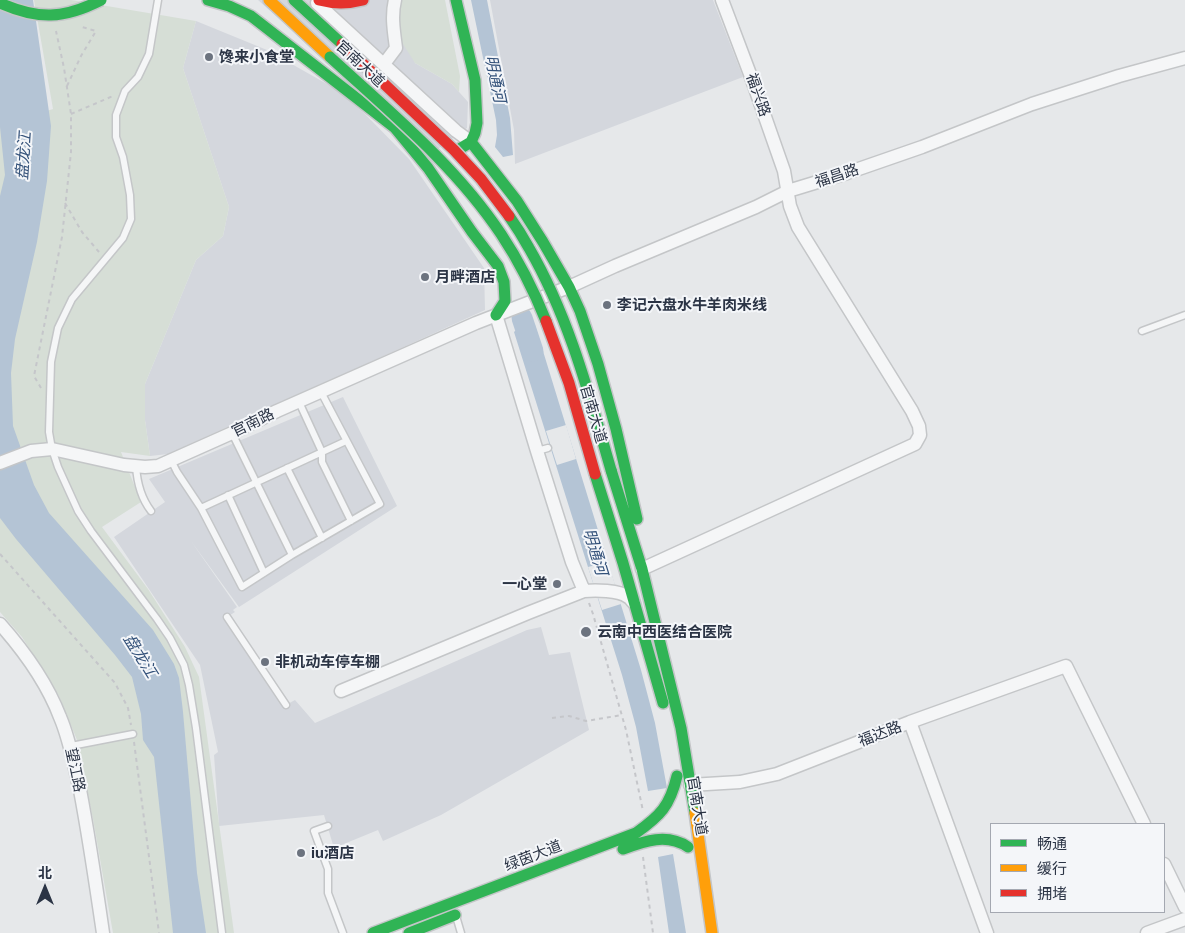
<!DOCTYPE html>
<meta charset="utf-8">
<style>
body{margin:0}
#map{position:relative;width:1185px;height:933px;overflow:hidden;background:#e6e8ea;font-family:"Public Sans","Noto Sans SC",sans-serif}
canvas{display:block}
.legend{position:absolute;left:990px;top:823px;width:175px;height:90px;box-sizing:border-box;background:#f4f6f9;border:1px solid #a4a8b1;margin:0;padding:6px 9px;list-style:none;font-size:15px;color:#2b3445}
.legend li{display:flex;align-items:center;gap:10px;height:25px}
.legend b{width:25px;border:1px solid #a4a8b1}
.north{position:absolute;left:20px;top:863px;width:50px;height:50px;-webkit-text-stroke:4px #f4f6f9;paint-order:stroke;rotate:0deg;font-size:14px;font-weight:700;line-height:20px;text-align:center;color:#2b3445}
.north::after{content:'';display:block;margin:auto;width:18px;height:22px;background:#2b3445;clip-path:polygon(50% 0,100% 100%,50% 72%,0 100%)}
</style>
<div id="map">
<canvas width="1185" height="933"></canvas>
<ul class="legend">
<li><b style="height:6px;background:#30b455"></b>畅通</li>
<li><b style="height:6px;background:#ff9f0a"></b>缓行</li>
<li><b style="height:6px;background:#e5322d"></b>拥堵</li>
</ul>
<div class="north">北</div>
</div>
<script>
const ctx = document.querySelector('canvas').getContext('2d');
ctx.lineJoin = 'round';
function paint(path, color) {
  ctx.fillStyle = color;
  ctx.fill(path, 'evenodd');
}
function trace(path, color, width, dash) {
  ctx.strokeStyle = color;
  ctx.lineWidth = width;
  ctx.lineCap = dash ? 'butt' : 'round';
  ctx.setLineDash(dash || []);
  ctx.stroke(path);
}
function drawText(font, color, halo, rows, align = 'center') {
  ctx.font = font + ' "Public Sans","Noto Sans SC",sans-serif';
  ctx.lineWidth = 4;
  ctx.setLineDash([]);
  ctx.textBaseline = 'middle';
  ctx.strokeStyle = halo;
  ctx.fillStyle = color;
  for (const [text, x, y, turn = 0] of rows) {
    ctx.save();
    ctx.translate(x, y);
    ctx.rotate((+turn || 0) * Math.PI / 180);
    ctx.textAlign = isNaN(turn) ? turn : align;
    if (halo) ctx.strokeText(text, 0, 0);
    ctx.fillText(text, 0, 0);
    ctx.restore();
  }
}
const built = new Path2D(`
 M258,0h143l14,63 37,21 16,18 -1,26 -36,26z
 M490,0h223l30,77 -228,87 -1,-34z
 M196,21l71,29 67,38 31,26 44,45 75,109 1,42 -317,144 -18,2 -5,-36v-36l51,-124 27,-24 6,-29 -46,-139z
 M343,397l54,109 -158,101 -48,-66 46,66 -4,3 2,2 -11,7 60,87 11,-6 20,23 212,-93 14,-3 8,28 21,-3 19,78 -148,85 -58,26 -5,-11 -44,18 -10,-33 -105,11 -5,-71 4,-3 -18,-87 -86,-128 51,-35 -16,-23z`);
const green = new Path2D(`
 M34,0h37l125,21 -13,47 46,139 -6,29 -27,24 -51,124v36l5,36 -29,-4 20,50 -39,25 46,62 37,58 14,30 35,256h-121l-20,-114 -16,-79 -18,-44 -37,-59 -22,-25v-487l53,-16z
 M401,0h44l15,76 -1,16 -7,-8 -37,-21 -14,-22 -3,-35z`);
const water = new Path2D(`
 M0,0h33l18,126 -4,55 -10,61 -22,97 -4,34 2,53 21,59 15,28 104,117 21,34 5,14 4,34 14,161 9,60h-33l-19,-176 -11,-17 -2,-26 -9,-37 -17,-22 -99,-116 -16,-21v-322l5,-21 -5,-48z
 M471,0h16l23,118 3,37 -10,2 -8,-10 2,-12 -1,-15z
 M524,323l11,2 106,345 14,53 12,65 -19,3 -12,-64 -14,-52 -108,-343 6,-6z
 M673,854l13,79h-17l-11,-76z`);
const pier = new Path2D(`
 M566,425l10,34 -19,6 -11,-34z
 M608,562l13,42 -19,6 -14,-43z`);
const river = new Path2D(`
 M522,318l11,33`);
const path = new Path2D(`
 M67,86l14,-30 15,-25 -14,-4
 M71,114l42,-18
 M65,203l17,29 17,20
 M41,388l-7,-12 28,-139 9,-85v-38l-7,-46 -8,-37
 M0,554l115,129 13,25 3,17
 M589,603l4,11 33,116 17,81
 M552,718l17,-2 17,5 36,-6
 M134,742l25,191
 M643,857l10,76`);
const lane = new Path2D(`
 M158,0l-9,54 -11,23 -13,14 -9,24v22l7,20 7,38 1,24 -8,19 -51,61 -14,29 -7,34 -2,70 3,17 6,18 20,44 13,20 66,88 13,19 14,27 5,20 7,43 26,205
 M1142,331l43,-16
 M299,402l23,50v10l29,59
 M232,433l60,122
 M537,451l11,-3
 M171,460l6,12 24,36 41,79 50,-32 88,-51 -59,-112
 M136,466c1,16 5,32 15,45
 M287,468l35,70
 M228,495l36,78
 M201,508l145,-67
 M227,617l59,88
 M71,746l62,-12
 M328,826l-14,5 14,38v24l15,40
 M456,916l5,17`);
const street = new Path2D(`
 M317,3l139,128 15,11
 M384,64l12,-16c-2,-16 -5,-32 -1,-48
 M496,315l41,136 35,111 12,29c11,-1 35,-1 44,6 2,1 4,4 6,6
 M0,463l31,-12 21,-2 72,16 21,2 13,-1 74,-33 45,-22 199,-88 93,-36 46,-21 141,-59 32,-16 59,-18 75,-26 110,-43 87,-28 66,-18
 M642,569l273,-125 5,-9 -1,-9 -7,-15 -114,-184 -8,-21 -6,-35 -34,-97 -28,-74
 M0,624c24,27 47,59 60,93 10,23 14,48 20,73 9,47 16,95 23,143
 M341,691l187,-78 56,-22
 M910,722l77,211
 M690,785l50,-3 37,-8 133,-52 156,-56 78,158
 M1164,864l21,43
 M1147,933l38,-14`);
const fast = new Path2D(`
 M208,0l21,6 22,10 144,112 33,40 44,64 26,34 6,16 1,19 -9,14
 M294,0l48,44
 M456,0l19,80 2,43 -2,10 -4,9 -10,6
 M471,142l46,59 26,41 26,45 11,24 18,53 18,65 21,90
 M611,470l31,99 39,159 14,85
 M595,474l28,89 40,140
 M623,849c22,-8 44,-16 65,-2
 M373,933l263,-100c24,-17 34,-27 41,-57
 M409,933l46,-18`);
const slow = new Path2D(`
 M269,0l61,57
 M695,813l17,120`);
const jam = new Path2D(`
 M319,0c15,4 29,4 44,0`);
const fastBridge = new Path2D(`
 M0,3c38,17 64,16 101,-3
 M330,57c60,55 125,108 171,177 18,27 33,57 45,87
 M509,216c7,10 14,21 20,32 40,69 60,146 82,222`);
const jamBridge = new Path2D(`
 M342,44l112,106 27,29 28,37
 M546,321l23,62 26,91`);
const markers = [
 [209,57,5,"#6c737f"],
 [425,277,5,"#6c737f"],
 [607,305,5,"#6c737f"],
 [557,584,5,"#6c737f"],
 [586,632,6,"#6c737f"],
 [265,662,5,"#6c737f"],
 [301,853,5,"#6c737f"]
];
const poiNames = [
 ["馋来小食堂",219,57],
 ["月畔酒店",435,277],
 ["李记六盘水牛羊肉米线",617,305],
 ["一心堂",547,584,"right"],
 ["云南中西医结合医院",597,632],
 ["非机动车停车棚",275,662],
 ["iu酒店",311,853]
];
const streetNames = [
 ["官南大道",360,64,43],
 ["福兴路",758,95,71],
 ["福昌路",837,176,-18],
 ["官南大道",593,414,74],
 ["官南路",253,423,-26],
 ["福达路",880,734,-21],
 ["望江路",75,770,78],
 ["官南大道",697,806,81],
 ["绿茵大道",533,856,-21]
];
const waterNames = [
 ["明通河",495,79,78],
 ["盘龙江",24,156,-86],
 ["明通河",595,552,73],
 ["盘龙江",140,656,58]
];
paint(built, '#d4d7dd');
paint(green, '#d6ded6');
paint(water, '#b4c4d5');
paint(pier, '#e6e8ea');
trace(river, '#b4c4d5', 21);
trace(lane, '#c4c6c8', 9);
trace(street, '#c4c6c8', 15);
trace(fast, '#c4c6c8', 14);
trace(slow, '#c4c6c8', 14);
trace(jam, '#c4c6c8', 14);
trace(path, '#c5c6ca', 2, [4, 4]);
trace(lane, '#f5f6f7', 6);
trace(street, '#f5f6f7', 12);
trace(fast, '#30b455', 11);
trace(slow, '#ff9f0a', 11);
trace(jam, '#e5322d', 11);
trace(fastBridge, '#c4c6c8', 14, []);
trace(jamBridge, '#c4c6c8', 14, []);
trace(fastBridge, '#30b455', 11);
trace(jamBridge, '#e5322d', 11);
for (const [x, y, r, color] of markers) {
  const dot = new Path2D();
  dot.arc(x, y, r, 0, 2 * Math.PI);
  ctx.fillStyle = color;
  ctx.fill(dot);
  trace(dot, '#f4f6f9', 2);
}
drawText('bold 15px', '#2b3445', '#f4f6f9', poiNames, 'left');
drawText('15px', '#2b3445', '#f4f6f9', streetNames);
drawText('italic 16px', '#34527a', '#f4f6f9', waterNames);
</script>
